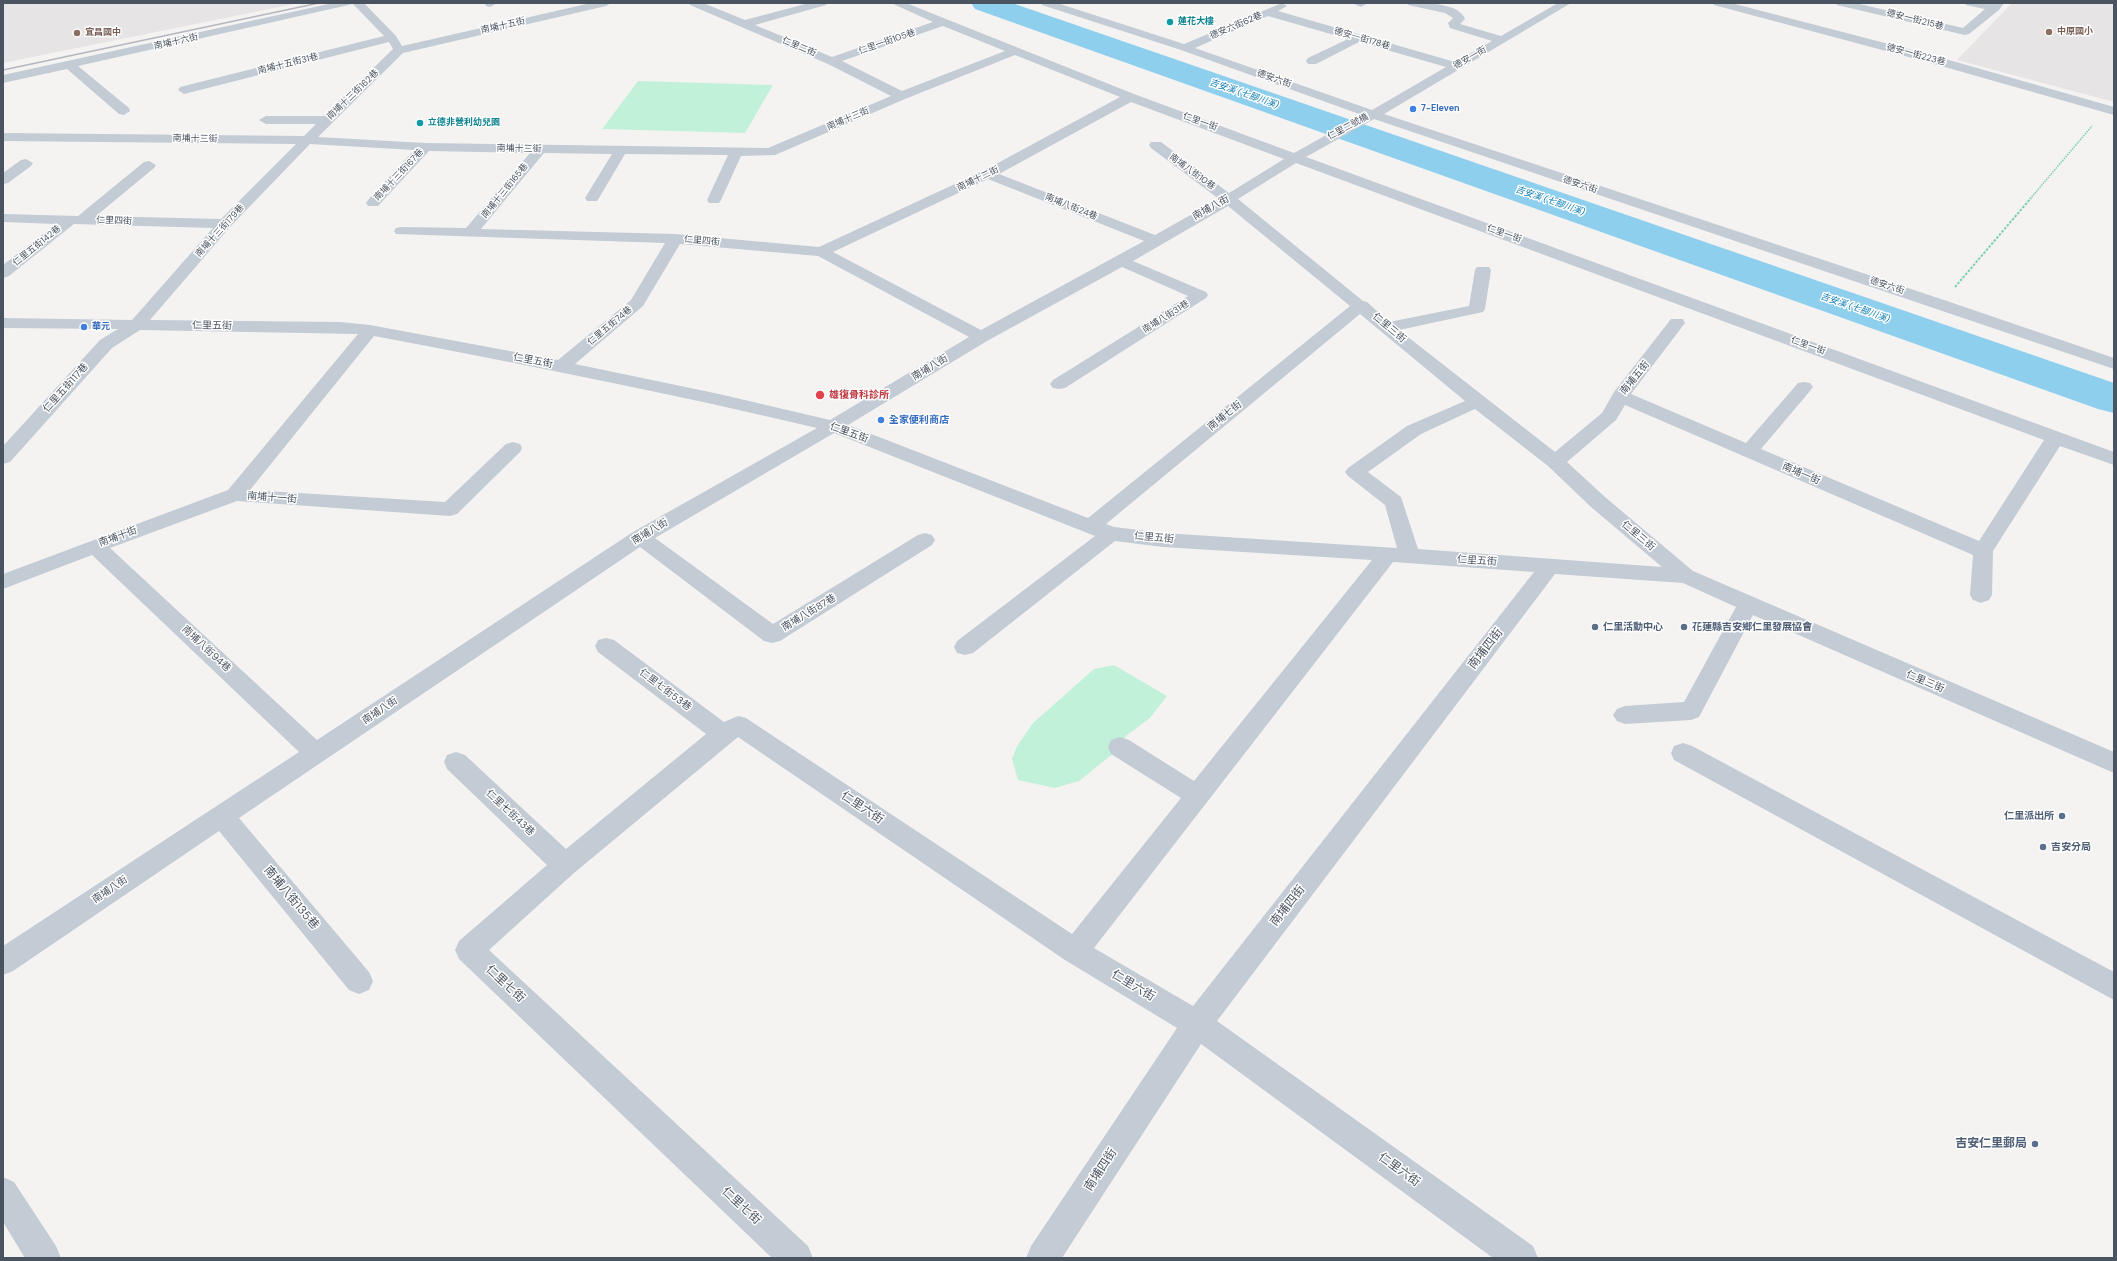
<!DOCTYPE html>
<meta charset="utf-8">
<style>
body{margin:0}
#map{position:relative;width:2117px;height:1261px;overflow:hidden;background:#f5f3f2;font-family:"DM Sans",sans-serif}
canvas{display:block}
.frame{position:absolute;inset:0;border:4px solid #4a5360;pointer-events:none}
</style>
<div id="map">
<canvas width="2117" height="1261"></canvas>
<div class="frame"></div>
</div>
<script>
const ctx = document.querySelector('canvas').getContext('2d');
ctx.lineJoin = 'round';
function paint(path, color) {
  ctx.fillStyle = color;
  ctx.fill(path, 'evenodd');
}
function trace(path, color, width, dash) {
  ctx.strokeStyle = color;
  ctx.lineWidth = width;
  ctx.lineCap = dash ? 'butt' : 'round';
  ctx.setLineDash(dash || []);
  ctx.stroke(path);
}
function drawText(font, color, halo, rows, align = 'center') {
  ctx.font = font + ' "DM Sans","Noto Sans TC",sans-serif';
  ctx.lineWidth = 3;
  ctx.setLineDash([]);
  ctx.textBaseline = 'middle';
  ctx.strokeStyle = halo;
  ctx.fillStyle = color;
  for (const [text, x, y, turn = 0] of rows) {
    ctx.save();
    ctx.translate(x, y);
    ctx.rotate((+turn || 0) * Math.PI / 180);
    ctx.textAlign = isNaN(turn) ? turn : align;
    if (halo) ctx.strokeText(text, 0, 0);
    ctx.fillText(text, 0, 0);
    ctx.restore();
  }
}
const education = new Path2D(`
 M3,3h296l-296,60z
 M2012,3h102v99l-157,-42z`);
const green = new Path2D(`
 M638,81h1l134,4 -28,48 -143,-4z
 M1114,665l53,31 -17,22 -24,18 -4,9 -8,8 -35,28 -24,7 -37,-8 -6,-21 5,-13 16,-23 61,-54z`);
const river = new Path2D(`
 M971,3h41l1102,380v30l-16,-4 -1123,-400z`);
const pathFar1 = new Path2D(`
 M2030,199l62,-73`);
const path = new Path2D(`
 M1955,287l76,-89`);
const minor = new Path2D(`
 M333,3h31l32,33 6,10 189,-43h20l-5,3 -203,47 -85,84 107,6 343,5 123,-52 -63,-32 -138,-59 -1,-2h14l42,17 64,-17h18l-1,2 -71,20 77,32 101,-35 -42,-19h15l228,91 160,59 68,-38 -181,-65 -139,-45 -1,-2h16l127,41 98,-41 5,3 -9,5 177,51 37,-21 -42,-13 -2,-5 5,-5 -8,-5 -37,-8 -1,-2c15,0 52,-1 58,16l-5,5 41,12 57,-33h13l-187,111 563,187 167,57v11l-740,-250 -68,38 808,295v13l-54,-19 -67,105 -1,44 -3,5 -8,3 -8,-3 -3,-5 3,-40 -348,-150 -9,15 -49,42 38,35 88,74 421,181v21l-361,-158 -54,102 -8,3 -66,4 -8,-3 -4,-6 4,-6 8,-3 59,-4 52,-95 -53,-24 -128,-9 -338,447 316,225 5,12h-45l-292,-214 -139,214h-36l5,-12 146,-218 -112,-68 -327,-223 -164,136 -85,77 319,296 5,12h-41l-313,-299 -4,-9 4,-9 88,-76 -100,-96 -3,-7 3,-7 9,-3 9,3 101,94 140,-115 -108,-82 -3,-6 3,-6 8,-2 8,2 110,82 14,-6 8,2 326,216 109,-136 -70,-44 -3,-7 3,-7 9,-3 9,3 65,41 178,-221 -209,-13 -48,-6 -142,112 -8,2 -8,-2 -3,-6 3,-6 138,-105 -261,-103 -179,105 118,86 145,-89 7,-2 7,2 3,5 -3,5 -152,96 -8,2 -8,-2 -124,-94 -401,271 130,154 4,9 -4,9 -10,4 -10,-4 -130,-159 -206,140 -10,4v-29l296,-194 -207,-197 -89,34v-15l225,-84 130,-156 -218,-4 -28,18 -102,114 -7,2v-18l97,-106 18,-11 -115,-1v-10l129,2 81,-92 -139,-4 -65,52 -6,2v-13l53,-41 -53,-2v-8l75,2 66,-54 5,-1 7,4 -2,3 -58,48 125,3 75,-75 -293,-3v-8l301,3 12,-12h-50l-7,-4 7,-4h58l69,-67 -4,-7 -205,52 -6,-4 2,-3 204,-51 -31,-32 -275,62 51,42 1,3 -6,4 -5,-1 -52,-45 -64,14v-8zM1268,16l80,23 -40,19 -2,3 2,3h8l43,-22 87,25 -74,43 -177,-62zM943,26l62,25 -103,40 -60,-30zM1015,55l105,42 -137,74 -164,76 -144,-13 -194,-5 63,-76 68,1 -27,44 2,3h10l2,-3 26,-44 103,1 -21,45 2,3h10l2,-3 20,-44 34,-1 130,-56zM1131,102l153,57 -55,34 -68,-51h-10l-2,3 2,3 68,51 -64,36 -156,-61zM310,144l104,6 -46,50 -2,3 2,3h10l51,-55 101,2 -64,75 -65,-1 -5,1 -2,3 2,3 269,9 -34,57 -73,60 -188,-35 -30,-3 -190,-2 80,-93zM1296,163l748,277 -65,101 -218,-92 49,-58 3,-4 -3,-4 -6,-1 -6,1 -52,60 -115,-49 54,-71 -2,-4h-12l-57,73 -12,21 -47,39 -156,-122 84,-18 2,-3 6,-39 -2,-3h-12l-2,3 -6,36 -80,16 -22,-20 -4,-1 -125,-102zM988,179l156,62 -163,89 -148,-78zM1228,206l122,100 -262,212 -240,-93 139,-84 135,-74 66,29 -135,84 -3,4 3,4 6,1 6,-1 141,-90 2,-3 -2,-3 -73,-31zM680,244l138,12 151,81 -139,83 -111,-26 -144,-30 68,-58zM1360,314l105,87 -58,25 -59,42 -3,4 3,4 37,29 12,43 -234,-15 -49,-6 -8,-3zM374,336c148,28 296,57 443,92l-184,104 -316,208 -207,-192 127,-47 213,15 7,-2 63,-62 2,-4 -2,-4 -7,-2 -7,2 -61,58 -195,-12zM1475,409l73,57 43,41 71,60 -244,-18 -17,-52 -33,-25 53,-38zM1393,562l141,10 -341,434 -99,-58z
 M485,3h12l-7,4 -4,-1z
 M1352,3h14v1l-5,3z
 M1713,3h18l204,53 179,51v8l-187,-53 -213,-57z
 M1836,3h19l108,25 22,-19 -19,-4 -1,-2h39l-5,7 -30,24 -4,1 -128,-30z
 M26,159l7,4 -2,3 -23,17 -5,1v-11l18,-13z
 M1683,743l9,3 422,226v28l-440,-240 -3,-7 3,-7z
 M3,1177l11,5 42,64 5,12h-36l-22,-36z`);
const rail = new Path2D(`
 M3,70l316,-67`);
const markers = [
 [1170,22,4,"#0f9aa8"],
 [2049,32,4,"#8d6e63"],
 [77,33,4,"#8d6e63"],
 [1413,109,4,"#3f7fe0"],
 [420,123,4,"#0f9aa8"],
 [84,327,4,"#3f7fe0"],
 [820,395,5,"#e0444e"],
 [881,420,4,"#3f7fe0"],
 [1595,627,4,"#5c6f8a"],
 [1684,627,4,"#5c6f8a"],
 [2062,816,4,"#5c6f8a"],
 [2043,847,4,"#5c6f8a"],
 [2035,1144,4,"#5c6f8a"]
];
const farStreetnames = [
 ["德安一街215巷",1915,20,14],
 ["南埔十五街",503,26,-13],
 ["德安六街62巷",1236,26,-23],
 ["德安一街178巷",1362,39,16],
 ["南埔十六街",176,42,-13],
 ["仁里一街105巷",887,42,-19],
 ["仁里二街",799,47,23],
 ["德安一街223巷",1916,55,15],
 ["德安一街",1470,58,-30],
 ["南埔十五街31巷",288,64,-14],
 ["德安六街",1274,79,19],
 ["南埔十三街162巷",353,95,-44],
 ["南埔十三街",848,119,-23],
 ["仁里一街",1200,122,20],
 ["仁里二號橋",1348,127,-28],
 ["南埔十三街",195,139,1],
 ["南埔十三街",519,149,1],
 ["南埔八街10巷",1192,172,36],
 ["南埔十三街167巷",399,175,-47],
 ["南埔十二街",978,179,-26],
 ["德安六街",1580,185,18],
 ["南埔十三街165巷",505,191,-51],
 ["南埔八街24巷",1071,207,22],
 ["仁里四街",114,221,2],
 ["南埔十三街179巷",220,231,-48],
 ["仁里一街",1504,234,20],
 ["仁里四街",702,241,5],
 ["仁里五街142巷",37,246,-39],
 ["德安六街",1887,286,18],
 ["南埔八街31巷",1166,317,-32],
 ["仁里五街74巷",610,326,-40],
 ["仁里一街",1808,346,20]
];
const farCulturenames = [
 ["蓮花大樓",1178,22],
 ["立德非營利幼兒園",428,123]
];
const farEducationnames = [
 ["中原國小",2057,32],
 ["宜昌國中",85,33]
];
const farWaternames = [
 ["吉安溪 (七腳川溪)",1244,94,19],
 ["吉安溪 (七腳川溪)",1550,201,19],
 ["吉安溪 (七腳川溪)",1855,308,19]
];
const farShopnames = [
 ["7-Eleven",1421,109],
 ["華元",92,327]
];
const streetNames = [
 ["南埔八街",1211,208,-29],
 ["仁里五街",212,326,1],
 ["仁里三街",1389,328,40],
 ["仁里五街",533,361,11],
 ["南埔八街",930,368,-31],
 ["南埔五街",1635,378,-51],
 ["仁里五街117巷",66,388,-48],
 ["南埔七街",1225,416,-39],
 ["仁里五街",849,433,20],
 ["南埔一街",1801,474,23],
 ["南埔十一街",272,498,4],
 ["南埔八街",650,532,-31],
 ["仁里三街",1638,536,40],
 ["南埔十街",118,537,-20],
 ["仁里五街",1154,538,5],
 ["仁里五街",1477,561,4],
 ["南埔八街87巷",809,613,-31],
 ["南埔八街94巷",206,649,43],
 ["仁里三街",1925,682,23],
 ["仁里七街53巷",665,690,37],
 ["南埔八街",380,711,-34],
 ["仁里七街43巷",510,813,43],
 ["南埔八街",110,890,-34]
];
const healthNames = [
 ["雄復骨科診所",829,395]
];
const shopNames = [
 ["全家便利商店",889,420]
];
const serviceNames = [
 ["仁里活動中心",1603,627],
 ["花蓮縣吉安鄉仁里發展協會",1692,627],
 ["仁里派出所",2054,816,"right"],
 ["吉安分局",2051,847]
];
const nearStreetnames = [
 ["南埔四街",1486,649,-52],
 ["仁里六街",862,808,34],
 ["南埔八街135巷",291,898,50],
 ["南埔四街",1288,906,-52],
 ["仁里七街",505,984,43],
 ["仁里六街",1133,986,31],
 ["南埔四街",1101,1170,-57],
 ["仁里六街",1399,1170,36],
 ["仁里七街",741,1206,43]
];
const nearServicenames = [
 ["吉安仁里郵局",2027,1144]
];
paint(education, '#e6e4e4');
paint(green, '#c2f1da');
paint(river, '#8fcfee');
trace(pathFar1, '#79d0af', 1.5, [1.5, 1]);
trace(path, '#79d0af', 2, [2.5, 1.5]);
paint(minor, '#c3cbd4');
trace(rail, '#b4b7bd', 1.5);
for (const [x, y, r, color] of markers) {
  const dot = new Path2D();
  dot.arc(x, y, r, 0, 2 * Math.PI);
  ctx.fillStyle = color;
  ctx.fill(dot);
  trace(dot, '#fff', 1.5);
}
drawText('9px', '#4a5360', '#fff', farStreetnames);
drawText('bold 9px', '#0d838f', '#fff', farCulturenames, 'left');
drawText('bold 9px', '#785e54', '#fff', farEducationnames, 'left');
drawText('italic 9px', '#0b7cb2', '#fff', farWaternames);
drawText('bold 9px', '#366cbe', '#fff', farShopnames, 'left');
drawText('10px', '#4a5360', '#fff', streetNames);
drawText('bold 10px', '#be3a42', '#fff', healthNames, 'left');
drawText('bold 10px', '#366cbe', '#fff', shopNames, 'left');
drawText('bold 10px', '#4e5e75', '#fff', serviceNames, 'left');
drawText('12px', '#4a5360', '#fff', nearStreetnames);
drawText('bold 12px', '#4e5e75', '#fff', nearServicenames, 'right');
</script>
